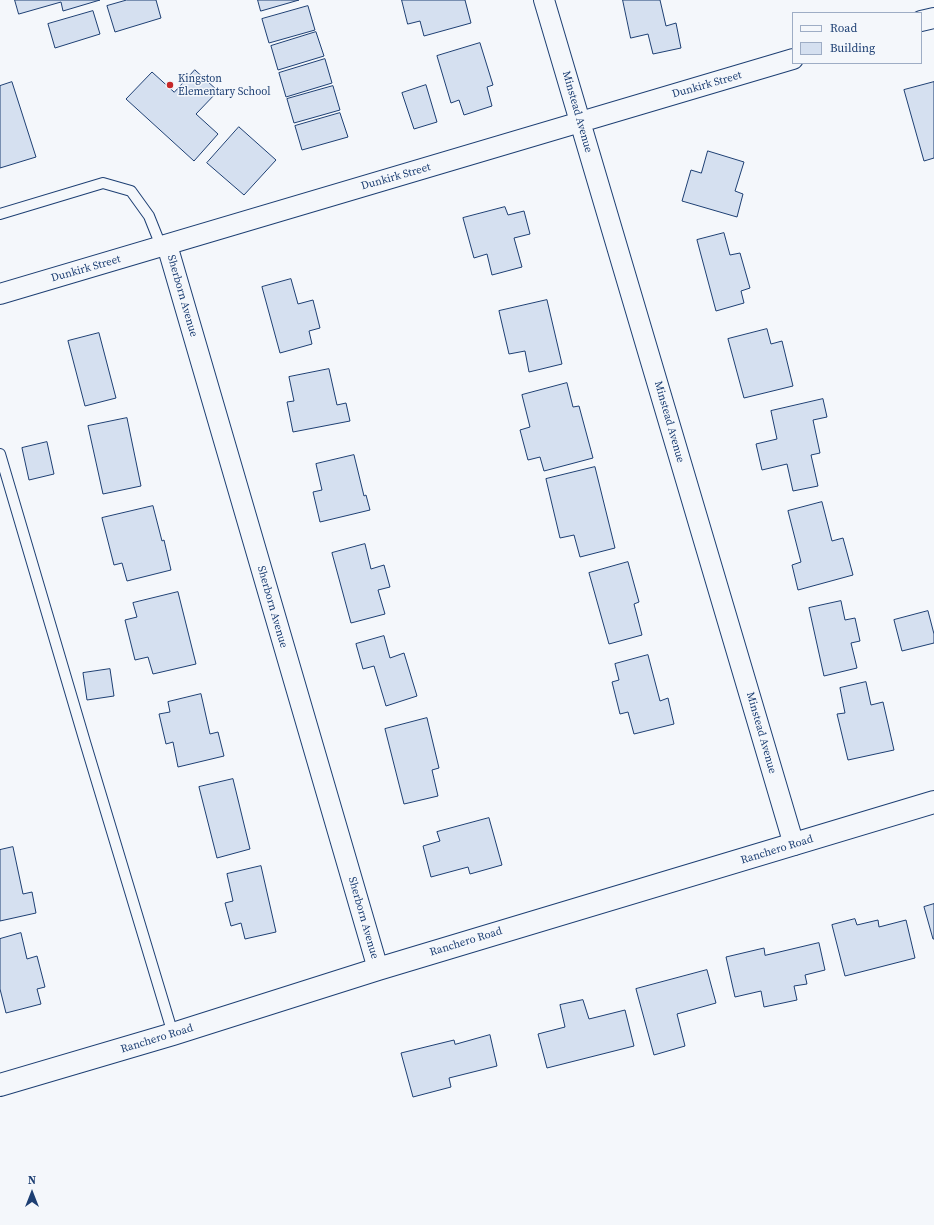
<!DOCTYPE html>
<style>
body{margin:0}
#map{position:relative;width:934px;height:1225px;overflow:hidden;background:#f4f7fb;font-family:"Source Serif 4",serif}
canvas{display:block}
.legend{position:absolute;left:792px;top:12px;width:130px;height:52px;box-sizing:border-box;background:#f4f7fb;border:1px solid #9eadc5;margin:0;padding:5px 7px;list-style:none;font-size:12px;color:#1d3f73}
.legend li{display:flex;align-items:center;gap:8px;height:20px}
.legend b{width:20px;border:1px solid #9eadc5}
.north{position:absolute;left:12px;top:1173px;width:40px;height:40px;-webkit-text-stroke:3px #f4f7fb;paint-order:stroke;rotate:0deg;font-size:11px;font-weight:700;line-height:16px;text-align:center;color:#1d3f73}
.north::after{content:'';display:block;margin:auto;width:14px;height:18px;background:#1d3f73;clip-path:polygon(50% 0,100% 100%,50% 72%,0 100%)}
</style>
<div id="map">
<canvas width="934" height="1225"></canvas>
<ul class="legend">
<li><b style="height:5px;background:#f4f7fb"></b>Road</li>
<li><b style="height:11px;background:#d5e0f0"></b>Building</li>
</ul>
<div class="north">N</div>
</div>
<script>
const ctx = document.querySelector('canvas').getContext('2d');
ctx.lineJoin = 'round';
function paint(path, color) {
  ctx.fillStyle = color;
  ctx.fill(path, 'evenodd');
}
function trace(path, color, width, dash) {
  ctx.strokeStyle = color;
  ctx.lineWidth = width;
  ctx.lineCap = dash ? 'butt' : 'round';
  ctx.setLineDash(dash || []);
  ctx.stroke(path);
}
function drawText(font, color, halo, rows, align = 'center') {
  ctx.font = font + ' "Source Serif 4",serif';
  ctx.lineWidth = 3;
  ctx.setLineDash([]);
  ctx.textBaseline = 'middle';
  ctx.strokeStyle = halo;
  ctx.fillStyle = color;
  for (const [text, x, y, turn = 0] of rows) {
    ctx.save();
    ctx.translate(x, y);
    ctx.rotate((+turn || 0) * Math.PI / 180);
    ctx.textAlign = isNaN(turn) ? turn : align;
    if (halo) ctx.strokeText(text, 0, 0);
    ctx.fillText(text, 0, 0);
    ctx.restore();
  }
}
const building = new Path2D(`
 M15,0h85l-37,11 -2,-9 -42,12z
 M127,0h29l5,18 -46,14 -8,-26z
 M258,0h41l-38,11z
 M402,0h63l6,23 -47,13 -4,-15 -12,3z
 M623,0h37l6,26 10,-3 5,25 -28,6 -5,-20 -17,4z
 M308,6l7,24 -46,13 -7,-24z
 M93,11l7,23 -45,14 -7,-24z
 M316,32l8,24 -46,14 -7,-24z
 M480,43l13,42 -6,2 5,19 -28,9 -5,-15 -8,3 -14,-47z
 M325,59l7,24 -46,14 -7,-24z
 M195,70l23,21 -22,23 22,20 -24,27 -68,-62 26,-27 22,20z
 M12,82l24,75 -36,11v-82z
 M934,82v76l-10,3 -20,-71z
 M426,85l11,37 -23,7 -12,-36z
 M333,86l7,24 -46,13 -7,-24z
 M340,113l8,24 -46,13 -7,-24z
 M239,127l37,33 -32,35 -37,-32z
 M708,151l36,11 -9,29 8,3 -6,23 -55,-16 9,-31 10,3z
 M505,207l3,8 16,-4 6,23 -16,4 8,29 -30,8 -5,-21 -13,4 -11,-40z
 M724,233l6,22 10,-2 10,35 -9,3 3,12 -28,8 -19,-71z
 M291,279l7,25 15,-4 7,28 -11,3 3,13 -32,9 -18,-66z
 M547,300l15,64 -33,8 -4,-21 -16,3 -10,-43z
 M767,329l4,15 11,-3 11,45 -49,12 -16,-59z
 M99,333l17,65 -31,8 -17,-65z
 M329,369l8,36 9,-2 4,18 -57,11 -6,-30 7,-1 -5,-24z
 M567,383l6,24 6,-1 14,52 -49,13 -4,-14 -12,3 -8,-30 10,-3 -8,-32z
 M823,399l4,18 -14,3 7,33 -9,2 7,31 -25,5 -6,-27 -25,6 -6,-26 21,-5 -6,-28z
 M127,418l14,68 -38,8 -15,-68z
 M47,442l7,32 -25,6 -7,-32z
 M354,455l10,41 2,-1 4,15 -50,12 -7,-30 9,-2 -6,-26z
 M595,467l20,81 -35,9 -6,-22 -14,3 -14,-59z
 M822,502l10,39 11,-3 10,37 -55,15 -6,-25 9,-3 -13,-51z
 M153,506l9,35 2,-1 7,30 -44,11 -5,-18 -8,2 -12,-47z
 M365,544l6,25 13,-4 6,22 -12,3 7,24 -34,9 -19,-70z
 M628,562l11,40 -5,2 8,31 -33,9 -20,-71z
 M178,592l18,72 -43,10 -5,-17 -13,3 -10,-40 12,-3 -4,-14z
 M841,601l4,19 10,-2 5,23 -9,2 6,25 -33,8 -15,-68z
 M928,611l6,23v9l-32,8 -8,-31z
 M384,636l6,22 14,-5 13,43 -31,10 -12,-40 -11,3 -7,-25z
 M648,655l12,46 8,-3 6,26 -40,10 -6,-22 -8,2 -8,-32 7,-2 -4,-16z
 M110,669l4,27 -27,4 -4,-27z
 M866,682l5,23 12,-3 11,48 -46,10 -11,-46 8,-1 -5,-25z
 M201,694l9,40 8,-2 6,24 -46,11 -5,-25 -7,2 -7,-30 11,-2 -2,-10z
 M427,718l12,50 -7,2 6,26 -34,8 -19,-75z
 M233,779l17,70 -33,9 -18,-71z
 M489,818l13,47 -32,9 -2,-7 -37,10 -8,-31 17,-5 -3,-9z
 M13,847l10,47 9,-2 4,21 -36,8v-71z
 M261,866l15,66 -31,7 -4,-16 -10,3 -6,-23 8,-2 -6,-27z
 M934,904v35h-1l-9,-32z
 M855,919l2,6 21,-5 1,7 27,-7 9,38 -70,18 -13,-51z
 M21,933l6,26 10,-3 8,31 -8,2 4,15 -35,9 -6,-24v-50z
 M819,943l6,27 -20,5 2,9 -13,2 3,14 -33,7 -3,-16 -26,6 -9,-40 38,-9 1,7z
 M707,970l9,33 -39,11 8,32 -31,9 -18,-66z
 M583,1000l6,19 36,-9 9,36 -87,22 -9,-34 27,-7 -5,-22z
 M490,1035l7,31 -48,12 2,9 -38,10 -12,-44 53,-13 1,4z`);
const service = new Path2D(`
 M0,214l103,-31 28,8 18,25 12,30
 M0,454l85,288 88,292`);
const minor = new Path2D(`
 M544,0l250,845
 M921,21l13,-3
 M167,245l211,724
 M0,294l793,-235`);
const secondary = new Path2D(`
 M0,1085l173,-51 205,-65 556,-167`);
const markers = [
 [170,85,4,"#c62828"]
];
const poiNames = [
 ["Kingston",178,79],
 ["Elementary School",178,92]
];
const streetNames = [
 ["Dunkirk Street",707,85,-16],
 ["Minstead Avenue",577,112,74],
 ["Dunkirk Street",396,177,-16],
 ["Dunkirk Street",86,269,-16],
 ["Sherborn Avenue",182,296,74],
 ["Minstead Avenue",669,422,74],
 ["Sherborn Avenue",272,607,74],
 ["Minstead Avenue",761,733,74],
 ["Ranchero Road",777,850,-17],
 ["Sherborn Avenue",363,918,74],
 ["Ranchero Road",466,942,-17],
 ["Ranchero Road",157,1039,-17]
];
paint(building, '#d5e0f0');
trace(building, '#1d3f73', 1);
trace(service, '#1d3f73', 12);
trace(minor, '#1d3f73', 22);
trace(secondary, '#1d3f73', 24);
trace(service, '#f4f7fb', 10);
trace(minor, '#f4f7fb', 20);
trace(secondary, '#f4f7fb', 22);
for (const [x, y, r, color] of markers) {
  const dot = new Path2D();
  dot.arc(x, y, r, 0, 2 * Math.PI);
  ctx.fillStyle = color;
  ctx.fill(dot);
  trace(dot, '#f4f7fb', 1.5);
}
drawText('11px', '#1d3f73', '#f4f7fb', poiNames, 'left');
drawText('11px', '#1d3f73', '#f4f7fb', streetNames);
</script>
